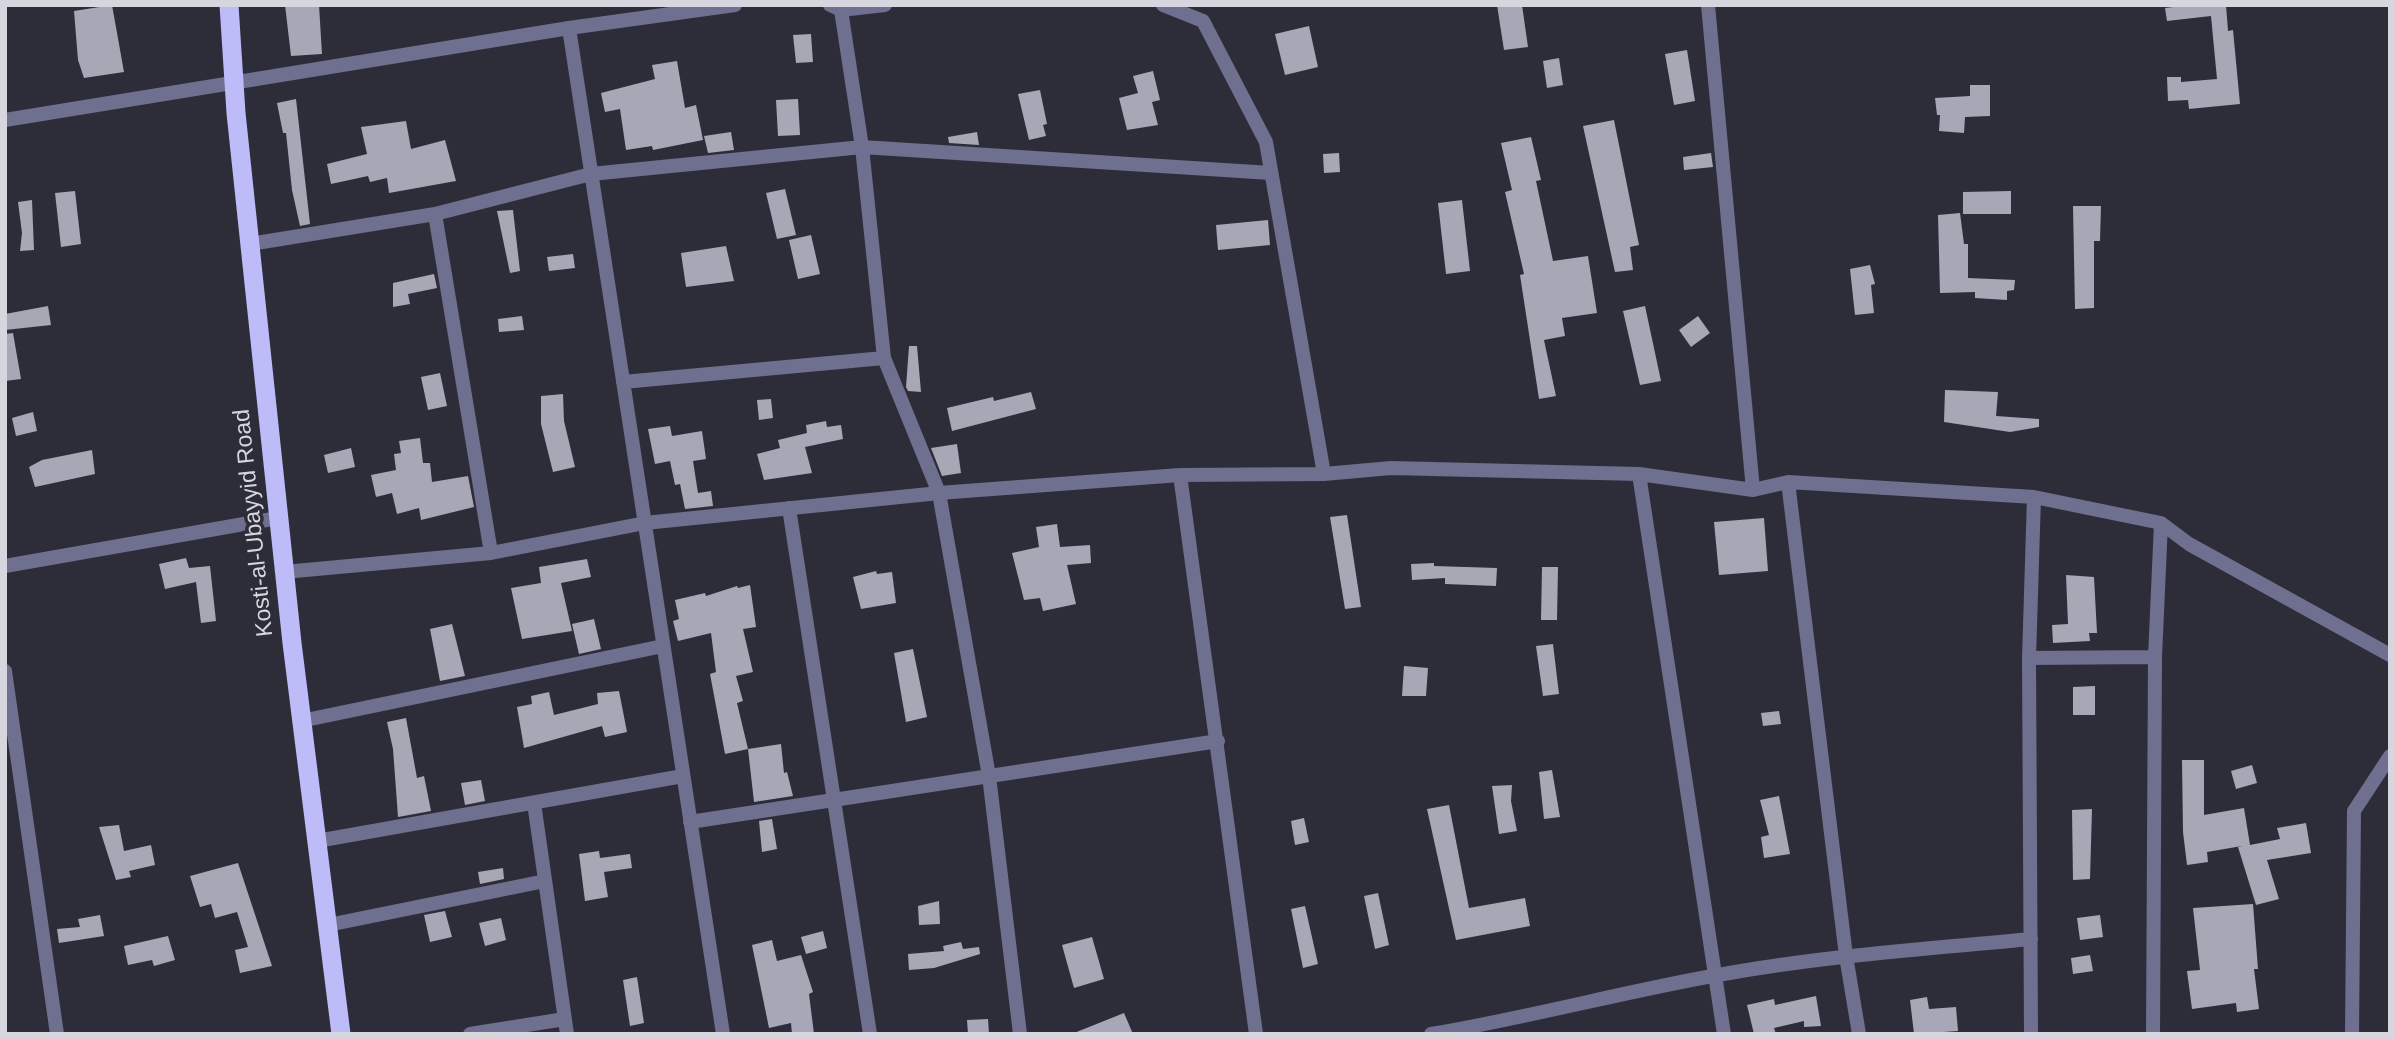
<!DOCTYPE html>
<style>
body{margin:0}
#map{position:relative;width:2395px;height:1039px;overflow:hidden;background:#2d2d39;font-family:Arial,sans-serif}
canvas{display:block}
.frame{position:absolute;inset:0;border:7px solid #d6d6de;pointer-events:none}
</style>
<div id="map">
<canvas width="2395" height="1039"></canvas>
<div class="frame"></div>
</div>
<script>
const ctx = document.querySelector('canvas').getContext('2d');
ctx.lineJoin = 'round';
function paint(path, color) {
  ctx.fillStyle = color;
  ctx.fill(path, 'evenodd');
}
function trace(path, color, width, dash) {
  ctx.strokeStyle = color;
  ctx.lineWidth = width;
  ctx.lineCap = dash ? 'butt' : 'round';
  ctx.setLineDash(dash || []);
  ctx.stroke(path);
}
function drawText(font, color, halo, rows, align = 'center') {
  ctx.font = font + ' Arial,sans-serif';
  ctx.lineWidth = 7;
  ctx.setLineDash([]);
  ctx.textBaseline = 'middle';
  ctx.strokeStyle = halo;
  ctx.fillStyle = color;
  for (const [text, x, y, turn = 0] of rows) {
    ctx.save();
    ctx.translate(x, y);
    ctx.rotate((+turn || 0) * Math.PI / 180);
    ctx.textAlign = isNaN(turn) ? turn : align;
    if (halo) ctx.strokeText(text, 0, 0);
    ctx.fillText(text, 0, 0);
    ctx.restore();
  }
}
const building = new Path2D(`
 M112,5l12,67 -40,6 -6,-18 -4,-49z
 M285,5h34l3,49 -31,2z
 M1497,5h25l6,42 -24,3z
 M2190,5h36l2,26 5,-1 7,74 -51,5 -1,-9 -20,1 -1,-24h14v5l36,-3 -6,-63 -44,5 -2,-13z
 M1309,26l9,41 -33,8 -10,-41z
 M811,34l2,28 -17,1 -3,-28z
 M1687,50l8,51 -21,4 -9,-51z
 M1559,58l4,27 -16,3 -4,-27z
 M677,61l8,47 11,-3 7,35 -50,10 -1,-4 -26,4 -6,-41 -15,3 -4,-19 54,-14 -3,-14z
 M1153,71l7,29 -8,2 6,23 -31,5 -8,-32 19,-5 -5,-17z
 M1970,85h20v31l-25,1 -1,16 -25,-2 1,-16h-3l-2,-17 35,-2z
 M1040,90l7,34 -4,1 3,11 -17,4 -11,-46z
 M296,99l14,125 -10,2 -8,-36 -6,-57h-3l-6,-30z
 M798,99l2,36 -22,1 -2,-36z
 M1614,120l25,125 -9,2 3,23 -18,2 -32,-146z
 M406,121l5,28 34,-9 11,41 -67,12 -2,-15 -17,4 -2,-6 -37,8 -4,-20 40,-10 -6,-27z
 M731,132l3,18 -26,3 -4,-17z
 M977,132l2,13 -30,-2 -1,-6z
 M1531,137l10,43 -5,1 17,80 35,-5 9,57 -35,5 3,18 -21,4 12,56 -17,3 -19,-124 4,-1 -19,-82 7,-2 -11,-47z
 M1339,153l1,19 -16,1 -1,-19z
 M1711,153l2,14 -29,3 -1,-13z
 M785,189l11,46 -19,4 -11,-46z
 M75,191l6,53 -20,3 -6,-54z
 M2011,191v23h-48v-22z
 M32,200l2,50 -14,1 2,-18 -4,-31z
 M1462,200l8,71 -24,3 -8,-71z
 M2073,206h28l-1,35h-6v67l-19,1z
 M513,210l7,61 -10,2 -13,-62z
 M1960,213l4,31h4v34l47,2 -1,10 -7,1v9l-32,-2v-6l-35,1 -2,-78z
 M1268,220l2,25 -52,5 -2,-25z
 M811,235l9,39 -22,5 -9,-39z
 M726,246l8,35 -48,6 -5,-34z
 M573,254l2,14 -26,3 -2,-14z
 M1870,265l5,19 -4,1 3,28 -19,2 -5,-46z
 M434,274l3,14 -29,6 2,10 -17,3v-24z
 M48,306l3,19 -46,5v-16z
 M1645,306l16,75 -21,4 -17,-74z
 M522,316l2,14 -25,2 -1,-13z
 M1698,316l12,17 -19,14 -12,-17z
 M13,333l8,46 -16,2v-47z
 M909,346h8l4,46 -13,-1 -2,-4z
 M440,373l7,33 -19,4 -7,-33z
 M1945,390l53,2 -2,24 43,3v8l-29,5 -66,-10z
 M1031,392l5,17 -84,22 -5,-23 46,-11 1,4z
 M563,394l1,27 11,46 -22,5 -12,-48v-28z
 M771,399l2,19 -14,2 -2,-20z
 M33,412l4,19 -21,5 -4,-18z
 M826,421l1,6 14,-2 2,14 -38,8 7,26 -48,7 -7,-26 23,-6 -2,-8 29,-7 -1,-8z
 M670,426l2,10 30,-5 4,28 -13,2 5,32 13,-2 2,15 -28,3 -5,-25 -5,1 -5,-24 -15,3 -7,-35z
 M420,438l3,25h7l2,19 36,-6 6,31 -53,13 -2,-12 -22,6 -5,-21 -16,4 -5,-22 25,-5 -2,-16 7,-1 -2,-12z
 M957,444l4,29 -19,3 -11,-28z
 M351,448l4,19 -27,6 -4,-18z
 M92,450l3,24 -60,13 -6,-20 13,-7z
 M1347,515l14,92 -16,2 -15,-92z
 M1764,518l4,53 -49,4 -5,-53z
 M1057,524l3,23 30,-2 1,18 -24,2 9,39 -33,7 -3,-13 -16,2 -12,-47 27,-6 -3,-20z
 M186,558l3,10 21,-2 6,55 -15,2 -5,-41 -31,7 -6,-25z
 M587,559l4,18 -30,6 11,48 -50,8 -11,-51 30,-5 -2,-16z
 M1434,563v3l63,2 -1,18 -51,-2v-6l-33,2 -1,-16z
 M1542,567h16l-1,53h-16z
 M876,571l1,3 15,-2 4,31 -35,6 -8,-32z
 M2066,575l28,2 3,56h-8l1,8 -37,2 -1,-18 16,-1z
 M750,585l6,42 -13,2 10,43 -17,4 7,25 -6,2 11,46 -23,5 -15,-80 6,-2 -5,-39 -33,8 -5,-20 6,-2 -4,-19 30,-7 1,3 31,-10 1,2z
 M594,619l7,30 -22,5 -7,-30z
 M452,624l13,52 -25,5 -10,-52z
 M1553,644l6,50 -16,2 -7,-50z
 M913,649l14,68 -21,5 -12,-69z
 M1404,666l24,2 -2,28h-24z
 M2095,686v29h-22v-28z
 M619,691l8,41 -22,5 -3,-11 -78,22 -7,-41 15,-3 -1,-8 18,-4 5,23 44,-11 -1,-11z
 M1779,711l2,13 -18,2 -2,-13z
 M406,718l11,60 7,-2 7,35 -33,6 -5,-68 -6,-27z
 M781,744l3,29 3,-1 6,24 -39,6 -6,-53z
 M2182,760h22v55l40,-7 6,37 30,-6 -3,-11 29,-5 5,30 -44,7 12,39 -23,6 -18,-58 4,-1 -35,6 1,10 -21,3 -4,-33z
 M2252,765l5,18 -21,6 -5,-18z
 M1552,770l8,47 -16,2 -5,-47z
 M481,780l4,21 -20,4 -4,-22z
 M1512,785l-1,16 6,30 -18,3 -7,-48z
 M1779,796l11,58 -26,4 -3,-21 8,-2 -9,-35z
 M1449,805l20,103 56,-10 5,28 -74,14 -29,-131z
 M2092,809l-2,70 -17,1 -1,-70z
 M1304,818l5,24 -14,3 -4,-24z
 M772,819l5,30 -15,3 -3,-31z
 M119,825l5,26 27,-6 4,20 -26,6 2,6 -15,3 -17,-53z
 M599,851l1,7 30,-4 2,14 -28,4 4,25 -23,4 -6,-47z
 M238,863l34,103 -32,7 -5,-23 13,-3 -11,-35 -22,6 -4,-14 -11,3 -10,-31z
 M503,868l1,11 -24,5 -2,-12z
 M1378,893l11,52 -14,4 -11,-53z
 M939,901l1,23 -21,1 -1,-19z
 M2253,904l5,65h-4l5,40 -22,3 -1,-9 -44,6 -5,-38 13,-1 -7,-62z
 M1305,906l13,58 -15,4 -12,-59z
 M445,911l7,26 -22,5 -6,-27z
 M100,915l4,21 -45,7 -2,-14 23,-2 -2,-8z
 M2100,915l3,22 -23,3 -3,-22z
 M501,918l5,22 -21,6 -6,-23z
 M823,931l4,17 -21,6 -5,-17z
 M168,936l7,24 -21,6 -2,-6 -24,5 -4,-19z
 M1092,937l12,42 -30,9 -12,-43z
 M772,940l5,21 24,-6 12,37 -4,2 5,40h-22l-1,-11 -22,5 -17,-83z
 M961,942l2,7 16,-2 1,7 -46,14 -25,2 -1,-16 36,-3 -1,-5z
 M2090,955l3,16 -20,3 -2,-16z
 M637,977l7,46 -14,3 -7,-46z
 M1816,996l5,30 -17,1v-6l-30,7 2,6h-22l-7,-29 27,-6 1,6z
 M1927,997l2,12 27,-2 2,24 -44,3 -4,-34z
 M1124,1013l9,21h-59v-1z
 M988,1019l1,15h-21l-1,-14z`);
const minor = new Path2D(`
 M830,5l11,5 21,137 22,211 55,135 50,283 31,258
 M1163,5l40,16 63,121 58,332
 M1708,5l45,485
 M841,10l44,-5
 M569,28l154,1006
 M5,120l564,-92 166,-23
 M435,214l56,339
 M250,244l185,-30 156,-40 271,-27 409,26
 M623,382l261,-24
 M1639,474l85,560
 M1180,475l76,559
 M1788,482l58,474 13,78
 M789,508l81,526
 M5,566l273,-48
 M284,572l207,-19 154,-30 294,-30 241,-18 144,-1 67,-6 248,6 114,16 35,-8 246,15 127,26 28,21 201,111
 M2029,658l126,-1
 M5,671l52,363
 M301,721l362,-75
 M534,803l33,231
 M690,822l528,-81
 M317,841l366,-65
 M328,925l217,-44
 M470,1034l95,-15
 M1431,1034c96,-16 191,-42 287,-59 103,-19 208,-26 313,-36
 M2031,1034l-2,-376 5,-161
 M2153,1034l2,-377 6,-134
 M2352,1034l2,-223 36,-55`);
const trunk = new Path2D(`
 M229,5l7,108 56,530 49,391`);
const streetNames = [
 ["Kosti-al-Ubayyid Road",254,523,-96]
];
paint(building, '#a7a7b6');
trace(minor, '#6f6f90', 14);
trace(trunk, '#bdbcf8', 19);
drawText('23px', '#d6d6de', '#2d2d39', streetNames);
</script>
